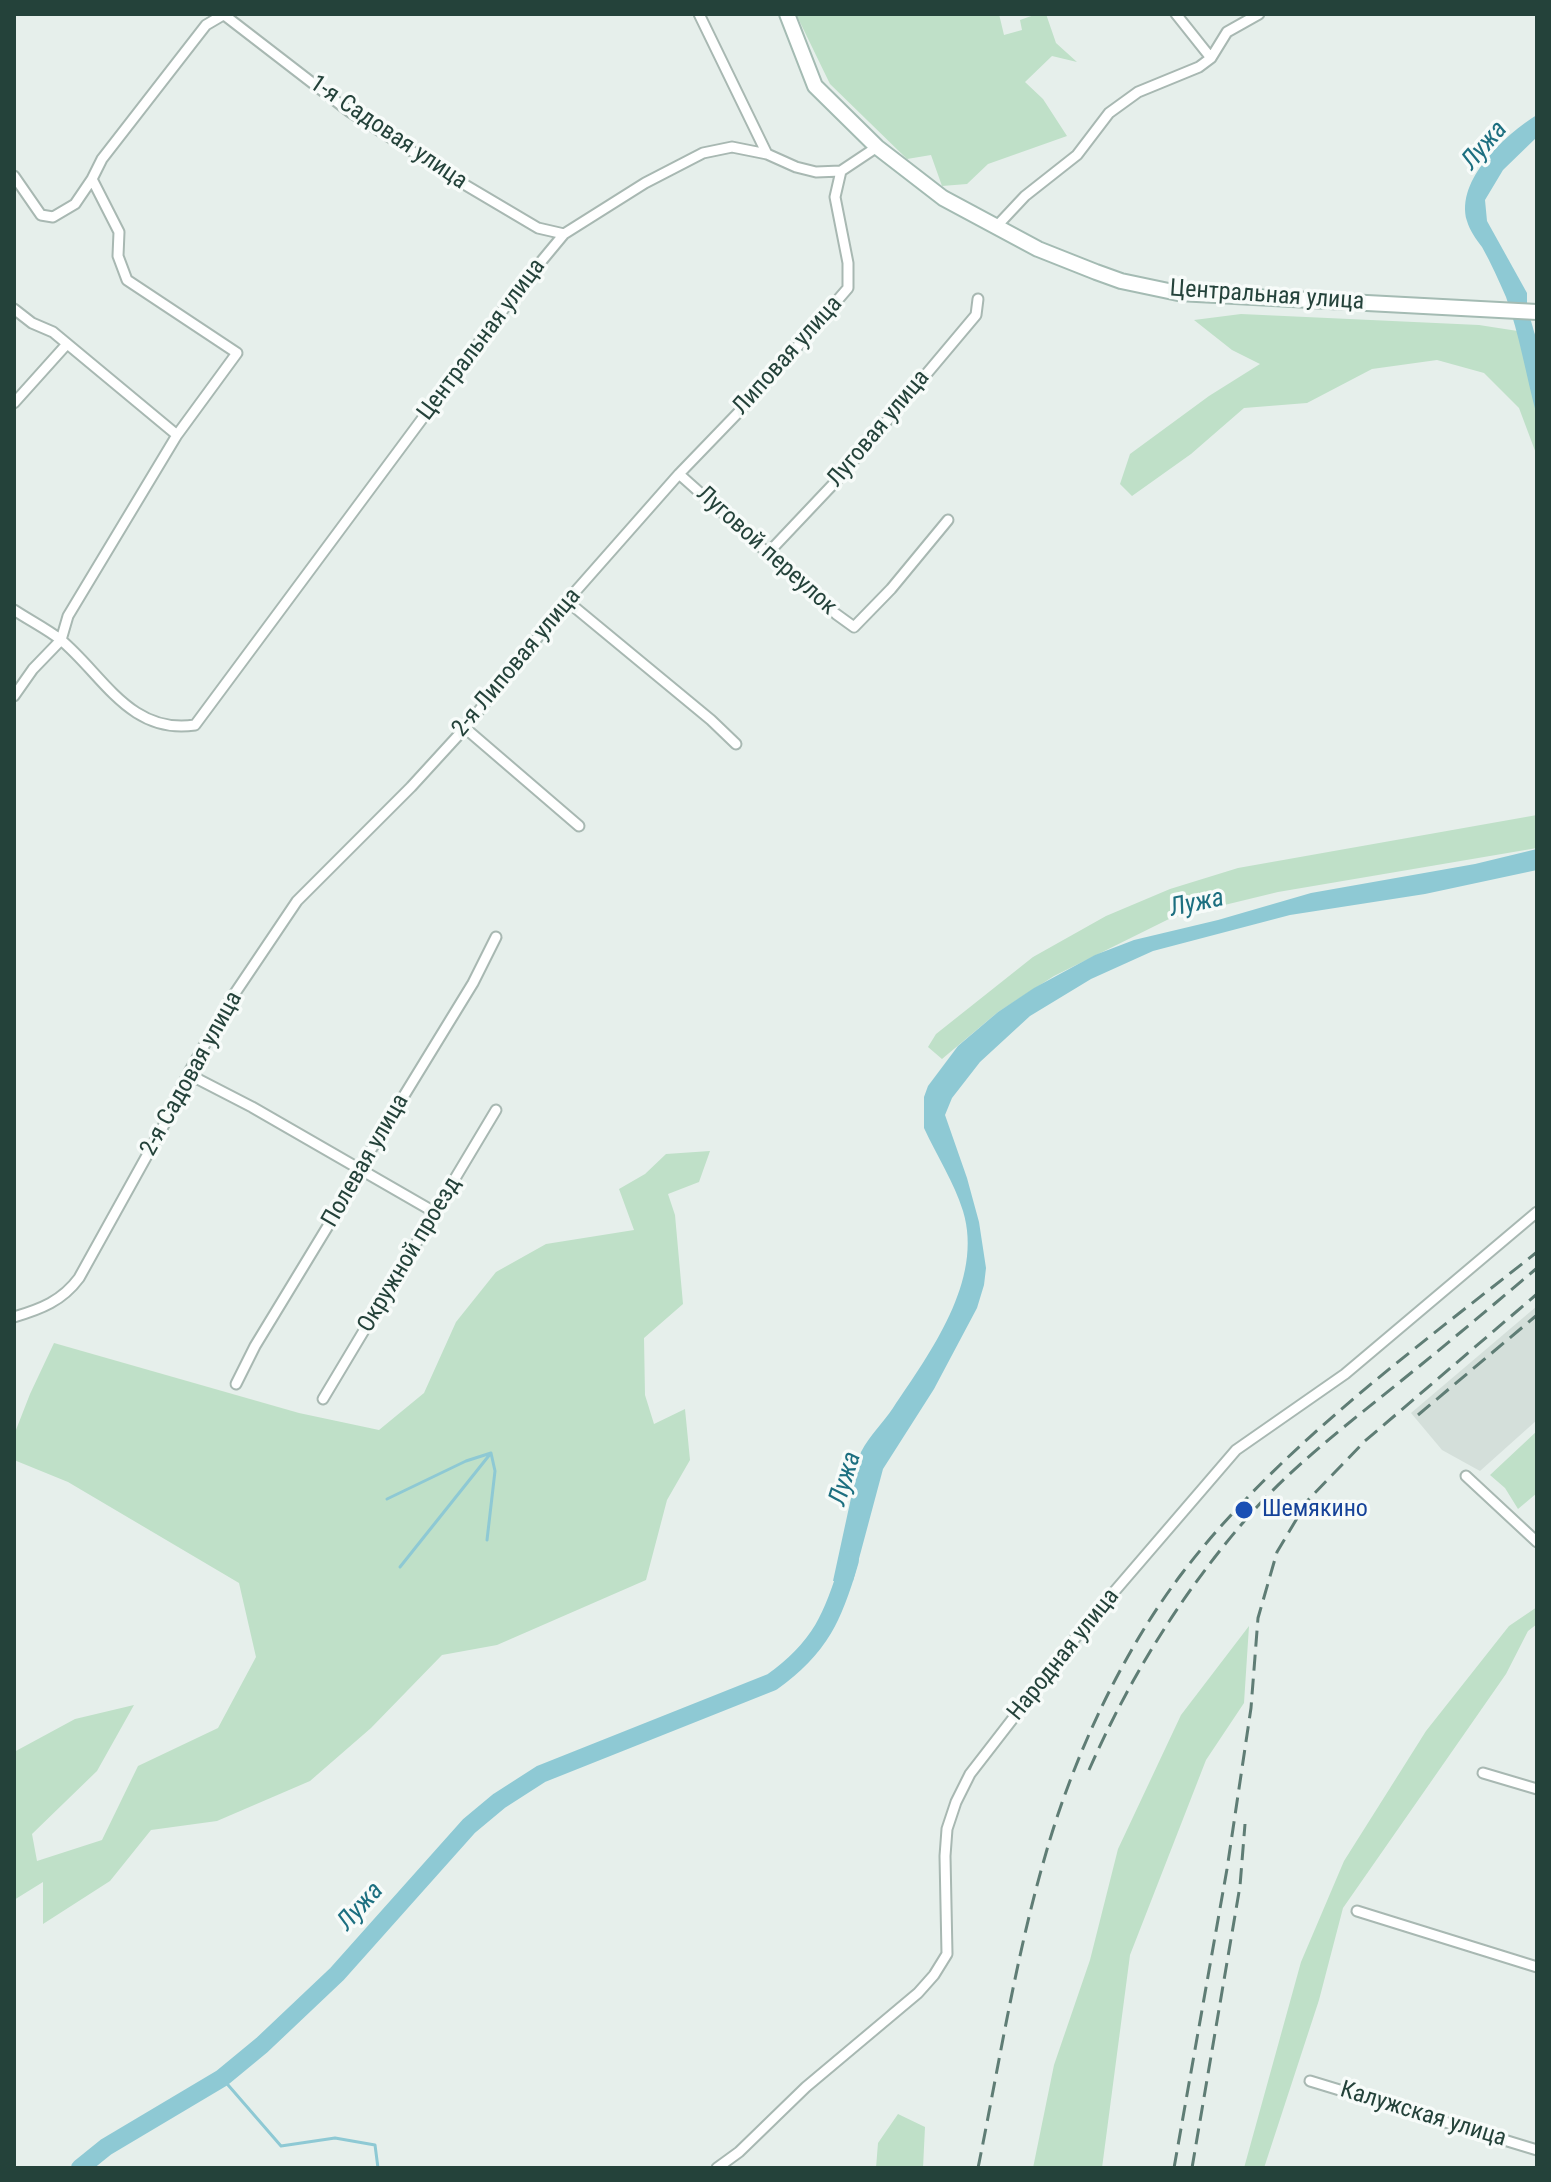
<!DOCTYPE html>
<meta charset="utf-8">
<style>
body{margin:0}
#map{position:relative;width:1551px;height:2182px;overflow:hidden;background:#e6efeb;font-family:"Roboto Condensed",sans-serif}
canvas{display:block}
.frame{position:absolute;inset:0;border:16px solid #24423a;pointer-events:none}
</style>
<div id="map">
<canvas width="1551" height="2182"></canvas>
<div class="frame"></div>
</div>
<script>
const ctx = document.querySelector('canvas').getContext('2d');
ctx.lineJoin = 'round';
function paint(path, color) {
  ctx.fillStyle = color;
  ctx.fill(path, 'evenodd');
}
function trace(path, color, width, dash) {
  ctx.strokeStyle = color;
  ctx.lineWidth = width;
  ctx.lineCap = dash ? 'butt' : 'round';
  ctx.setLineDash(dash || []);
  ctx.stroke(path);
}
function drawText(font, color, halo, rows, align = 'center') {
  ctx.font = font + ' "Roboto Condensed",sans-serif';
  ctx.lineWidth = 7;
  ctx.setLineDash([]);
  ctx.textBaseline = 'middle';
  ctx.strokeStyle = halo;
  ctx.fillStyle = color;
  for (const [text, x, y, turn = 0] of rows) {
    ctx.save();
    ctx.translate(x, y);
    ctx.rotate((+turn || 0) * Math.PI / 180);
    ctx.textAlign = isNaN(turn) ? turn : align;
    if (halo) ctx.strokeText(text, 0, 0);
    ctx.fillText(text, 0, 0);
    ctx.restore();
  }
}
const built = new Path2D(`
 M1537,1306v114l-57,51 -38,-21 -31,-37z`);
const green = new Path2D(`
 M796,14h203l5,21 18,-5 -2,-10 17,-6h9l10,29 21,19 -25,-6 -27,26 18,17 24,37 -79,28 -21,20 -25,2 -11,-31 -24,4 -77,-75z
 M1241,314l238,11 58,9v122l-18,-48 -35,-35 -47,-13 -65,9 -65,34 -63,5 -53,46 -59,42 -12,-12 10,-30 79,-58 51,-32 -28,-14 -38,-30z
 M1537,815v33l-259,44 -107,26 -117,58 -56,36 -56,47 -14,-12 8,-13 97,-77 73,-41 64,-27 68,-21z
 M710,1151l-11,31 -31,12 7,21 8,89 -39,34 1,57 9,29 31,-15 5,51 -23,40 -21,80 -149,65 -55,10 -71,73 -61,53 -93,40 -66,9 -41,51 -67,43v-42l-29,18v-148l61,-33 59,-14 -37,66 -65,63 5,27 65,-21 36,-74 80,-38 38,-71 -17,-74 -171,-101 -54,-22v-25l16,-41 24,-51 245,70 80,17 45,-37 32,-71 40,-50 50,-28 88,-14 -15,-41 26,-15 21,-20z
 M1537,1431v62l-19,16 -13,-21 -15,-13z
 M1537,1607v17l-9,7 -22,43 -163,234 -24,92 -55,168h-20l57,-206 43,-101 82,-130 83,-105z
 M1249,1626l-5,77 -38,57 -76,195 -28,213h-69l21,-103 36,-105 28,-111 63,-134z
 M898,2114l27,13 -2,41h-47l2,-25z`);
const water = new Path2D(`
 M1537,115v22l-34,33 -18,30 2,21 40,72v14l10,35v74c-11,-40 -17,-80 -31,-119 -7,-16 -15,-34 -24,-50 -6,-8 -12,-16 -15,-26 -12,-41 39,-87 70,-106z
 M1537,849v21l-112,24 -135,21 -137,36 -62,28 -61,37 -50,46 -28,36 -7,17 22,63 12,44 7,46 -2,17 -7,23 -43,81 -51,80 -30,112h-20l28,-129c9,-17 22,-29 32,-44 37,-55 91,-128 70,-197 -9,-29 -26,-55 -39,-83v-31l4,-11 30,-40 40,-34 36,-24 61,-33 39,-15 84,-20 93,-27 164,-29z`);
const stream = new Path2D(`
 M387,1499l79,-38 25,-8
 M400,1567l91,-114 4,18 -8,69
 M222,2078l59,68 54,-8 40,7 3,23`);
const river = new Path2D(`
 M80,2168l26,-21 116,-69 40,-33 75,-71 132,-148 30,-25 42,-27 231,-92c48,-34 62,-66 78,-122`);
const street = new Path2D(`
 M223,14l127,98 112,71 76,45 26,6
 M699,14l68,140
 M1176,14l35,44
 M14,176l27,39 12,2 22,-13 17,-25
 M995,228l30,-32 52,-41 32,-42 29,-21 61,-25 12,-9 16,-26 32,-18
 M14,309l18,14 21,9 124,103
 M14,403l53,-59
 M679,474l157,140 18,13 37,-38 57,-69
 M769,552l70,-74 137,-163 2,-16
 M567,601l144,119 25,24
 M14,610c15,10 33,19 47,30 42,35 69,95 134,85l325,-438 44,-53 81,-51 58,-30 29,-6 35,7 29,13 20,5 25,-1 36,-24
 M14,696l19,-27 28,-29 7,-24 109,-181 60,-82 -110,-73 -9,-24 1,-24 -27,-53 10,-20 104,-134 17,-10
 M465,728l114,98
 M188,1074l64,33 184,106
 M14,1317c27,-8 48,-16 65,-39l86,-155 23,-49 41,-72 68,-101 114,-114 54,-59 102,-127 112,-127 82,-85 87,-101v-25l-13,-66 6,-26
 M236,1384l19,-38 107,-176 2,-9 109,-178 23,-46
 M323,1399l173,-289
 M1466,1476l71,66
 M1483,1773l54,16
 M1357,1911l180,56
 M1310,2081l227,69
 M717,2168l22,-16 67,-65 112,-94 16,-18 13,-21 -2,-98 2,-27 9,-27 14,-28 113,-146 153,-178 109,-76 192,-162`);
const secondary = new Path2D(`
 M787,14l28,72 62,61 66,51 95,51 58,23 25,9 57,12 359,19`);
const rail = new Path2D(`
 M1418,1415l119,-100
 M1089,1770c40,-91 92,-176 158,-252 45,-52 101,-94 154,-137 46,-37 91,-75 136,-113
 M978,2168c21,-103 37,-207 66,-308 27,-98 77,-207 139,-288 97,-126 231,-222 354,-320
 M1174,2168l53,-299 24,-161 7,-90 19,-66 31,-52 57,-59 172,-147
 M1192,2168l48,-282 5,-62`);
const markers = [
 [1244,1510,10,"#1a4fb4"]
];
const streetNames = [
 ["1-я Садовая улица",388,133,34],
 ["Центральная улица",1267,296,4],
 ["Центральная улица",482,340,-53],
 ["Липовая улица",788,356,-48],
 ["Луговая улица",879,429,-50],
 ["Луговой переулок",766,551,42],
 ["2-я Липовая улица",517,663,-50],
 ["2-я Садовая улица",192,1074,-61],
 ["Полевая улица",366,1161,-60],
 ["Окружной проезд",410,1255,-59],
 ["Народная улица",1064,1655,-51],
 ["Калужская улица",1423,2115,17]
];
const transitNames = [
 ["Шемякино",1262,1510]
];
const waterNames = [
 ["Лужа",1485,146,-49],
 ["Лужа",1197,904,-12],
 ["Лужа",846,1479,-73],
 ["Лужа",361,1907,-48]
];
paint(built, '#d4dfda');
paint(green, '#bfe0c8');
paint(water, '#8ec9d4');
trace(stream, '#8ec9d4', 3);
trace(river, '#8ec9d4', 18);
trace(street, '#a8b8b2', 13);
trace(secondary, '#a4bbb3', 18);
trace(street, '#fff', 9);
trace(secondary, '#fff', 14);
trace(rail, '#5f7d75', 3, [16, 8]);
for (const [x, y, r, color] of markers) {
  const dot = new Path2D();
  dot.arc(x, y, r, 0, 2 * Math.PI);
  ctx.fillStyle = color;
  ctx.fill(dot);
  trace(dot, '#f7fbf9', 3);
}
drawText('24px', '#24423a', '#f7fbf9', streetNames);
drawText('24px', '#164399', '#f7fbf9', transitNames, 'left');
drawText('italic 26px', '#1c6f80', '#f7fbf9', waterNames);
</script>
